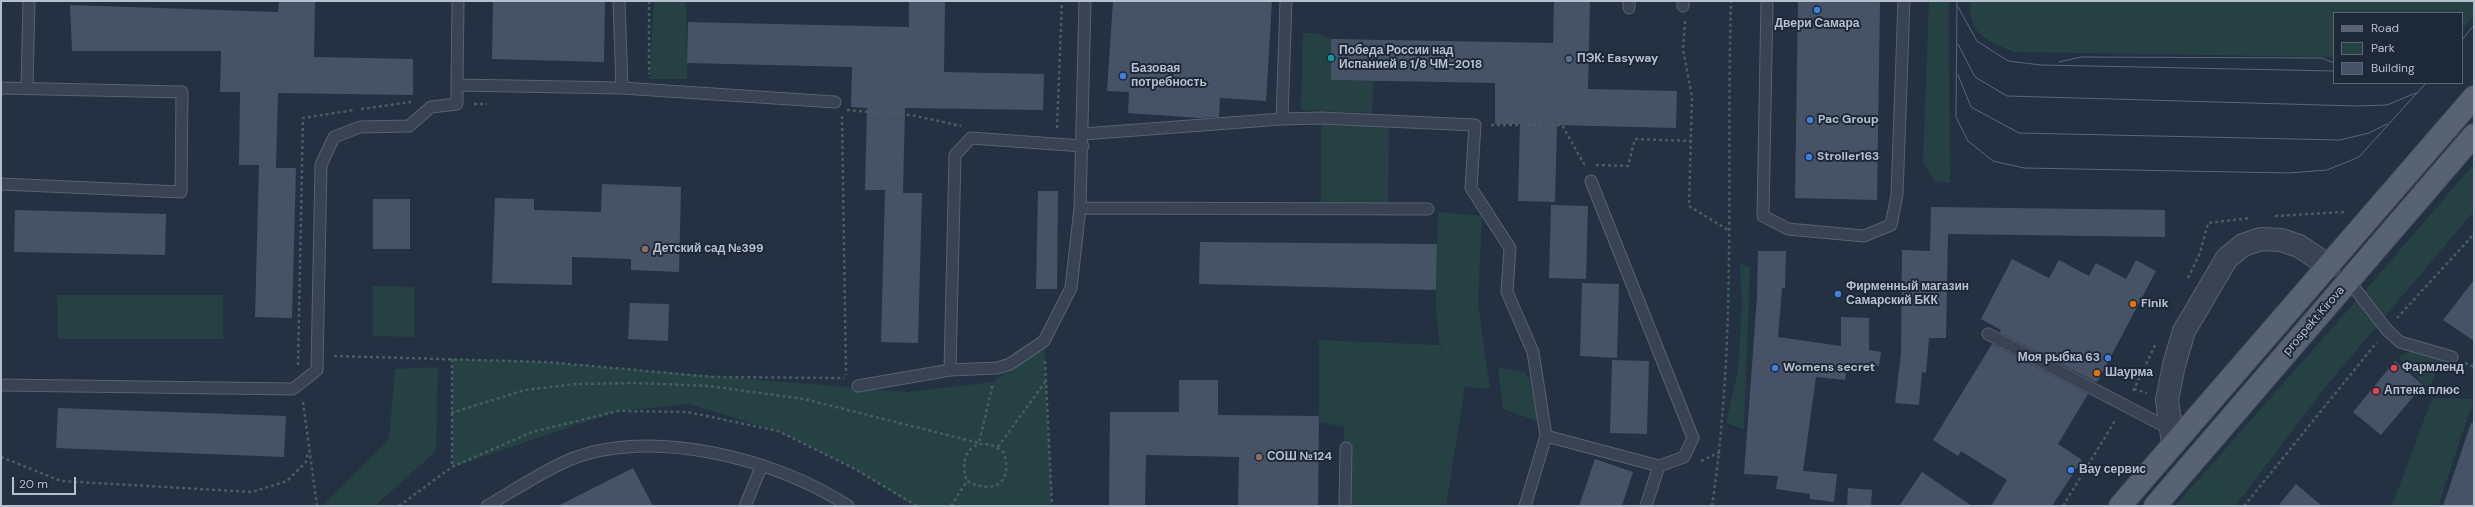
<!DOCTYPE html>
<meta charset="utf-8">
<style>
body{margin:0}
#map{position:relative;width:2475px;height:507px;overflow:hidden;background:#243143;font-family:"DM Sans",sans-serif}
canvas{display:block}
.frame{position:absolute;inset:0;border:2px solid #b6bfcd;pointer-events:none}
.legend{position:absolute;left:2333px;top:12px;width:130px;height:72px;box-sizing:border-box;background:#1d2838;border:1px solid #5a6474;margin:0;padding:5px 7px;list-style:none;font-size:12px;color:#b6bfcd}
.legend li{display:flex;align-items:center;gap:8px;height:20px}
.legend b{width:20px;border:1px solid #5a6474}
.scale{position:absolute;left:12px;top:477px;width:64px;height:18px;box-sizing:border-box;border:2px solid #b6bfcd;border-top:0;padding-left:5px;font-size:12px;line-height:14px;white-space:nowrap;color:#b6bfcd;-webkit-text-stroke:3px #1d2838;paint-order:stroke}
</style>
<div id="map">
<canvas width="2475" height="507"></canvas>
<div class="frame"></div>
<ul class="legend">
<li><b style="height:5px;background:#576273"></b>Road</li>
<li><b style="height:11px;background:#264144"></b>Park</li>
<li><b style="height:11px;background:#465367"></b>Building</li>
</ul>
<div class="scale">20 m</div>
</div>
<script>
const ctx = document.querySelector('canvas').getContext('2d');
ctx.lineJoin = 'round';
function paint(path, color) {
  ctx.fillStyle = color;
  ctx.fill(path, 'evenodd');
}
function trace(path, color, width, dash) {
  ctx.strokeStyle = color;
  ctx.lineWidth = width;
  ctx.lineCap = dash ? 'butt' : 'round';
  ctx.setLineDash(dash || []);
  ctx.stroke(path);
}
function drawText(font, color, halo, rows, align = 'center') {
  ctx.font = font + ' "DM Sans",sans-serif';
  ctx.lineWidth = 4;
  ctx.setLineDash([]);
  ctx.textBaseline = 'middle';
  ctx.strokeStyle = halo;
  ctx.fillStyle = color;
  for (const [text, x, y, turn = 0] of rows) {
    ctx.save();
    ctx.translate(x, y);
    ctx.rotate((+turn || 0) * Math.PI / 180);
    ctx.textAlign = isNaN(turn) ? turn : align;
    if (halo) ctx.strokeText(text, 0, 0);
    ctx.fillText(text, 0, 0);
    ctx.restore();
  }
}
const green = new Path2D(`
 M654,1h32l1,78h-38z
 M1929,1h20l1,182 -15,-2 -12,-18z
 M1970,1h504v15l-12,13v-16h-128v44l-320,-5c-27,-11 -46,-18 -44,-51z
 M1303,33h13l15,6v41l43,1 -2,32 -71,-3z
 M1321,118l59,3 9,7 -1,81h-67z
 M2474,164v47l-146,173 -93,122h-60l180,-204z
 M1438,212l44,4 -4,87 12,86 -25,-2 -19,119h-102v-79l-25,-5v-82l121,5 13,22 -14,-25 -3,-36z
 M1740,264l10,3 -6,162 -18,-6 12,-52 4,-67z
 M373,286l41,1v50l-41,-1z
 M57,295h166v44h-165z
 M1044,341l8,165h-138l-59,-37 -77,-38 -89,-27 -71,7 -166,56v-108l77,2 378,31 86,-10z
 M2411,350l33,7 -16,32 -29,-31z
 M438,367l-2,84 -61,55h-53l67,-67 6,-70z
 M1498,367l26,5 20,26 -1,25 -40,-14z
 M2432,398l42,1 -36,107h-46z`);
const building = new Path2D(`
 M279,1h36l-1,56 99,2v36l-135,-2 -2,75h20l-4,150 -37,-1 4,-152h-20l1,-73h-20l1,-41h-149l-2,-46 208,7z
 M493,1h112l-1,61 -112,-3z
 M909,1h36l-1,71 100,2 -1,36 -138,-2 -2,85h19l-4,150 -37,-1 4,-152h-20l2,-82 -16,-1 1,-40 -165,-4 1,-41 221,5z
 M1113,1h159l-6,100 -46,-3 -1,19 -20,1 -71,-5 1,-21 -22,-1z
 M1554,1h36l-2,88 89,2 -1,37 -119,-3 -2,77 -37,-1 2,-77h-25v-41l-164,-3v-41l222,4z
 M1798,1h82l-3,199 -82,-2z
 M602,184l79,3 -2,85 -48,-2v-11l-59,-2v28l-80,-2 3,-85 39,1v11l67,2z
 M1038,191h20l-1,98h-21z
 M373,199h37v50h-37z
 M1551,205l37,1 -2,73 -37,-1z
 M1931,207l234,3v27l-217,-3 -2,104h-17l-3,35 -4,-1 -3,33 -24,-2 6,-49 1,-104 28,1z
 M15,210l151,4 -1,41 -151,-3z
 M1200,242l237,2 -1,46 -237,-6z
 M1758,251h28l-1,37h-3l-4,49 63,9v-29l28,1v32l12,2 -2,14 -32,-3 -2,17 -29,-3 -13,94 34,3 -3,28 -24,-3v-5l-34,-5 2,-13 -34,-2 13,-177z
 M2012,259l37,19 10,-18 30,16 7,-13 30,16 10,-19 20,11 -58,110 -2,1 -97,-50 2,-2 -20,-11z
 M2474,280v61l-31,-21z
 M1582,283l37,1 -2,74 -37,-2z
 M630,303l39,1 -1,37 -40,-2z
 M1992,344l96,50 -30,50 24,16 -30,46h-61l16,-26 -46,-29 -3,5 -25,-16z
 M1612,360l37,1 -2,73 -37,-1z
 M2395,361l28,24 -42,50 -28,-23z
 M1179,380h39v35l101,1 -1,90h-80l1,-49 -93,-2 -1,51h-36l1,-94h69z
 M58,408l228,8 -2,41 -228,-9z
 M2471,423h3v83h-31z
 M1595,459l38,13 -11,34h-43z
 M633,468l20,38h-95z
 M1922,472l50,34h-73z
 M2296,484l26,22h-44z
 M1848,488l24,2 -1,16h-24z`);
const path = new Path2D(`
 M649,1v73
 M1685,21l-2,28 9,48 -3,109 39,24
 M474,104h13
 M361,109l50,-7
 M847,110l64,5 50,11
 M842,116l4,259
 M1491,125h71l22,39h3
 M1057,128l5,-127
 M1596,165l32,1 7,-27 56,2
 M2275,216l69,-4
 M2188,278l12,-25 8,-30 42,-5
 M2397,318l77,-84
 M334,356l213,6 166,15 131,1
 M452,359v108
 M1045,361l7,145
 M2465,363l9,4
 M298,365l5,-247 51,-8
 M2134,389l13,4
 M2133,391l23,-48
 M303,402l14,104
 M451,413l74,-23 51,-6 60,-1 73,3 95,13 175,44 14,-60
 M998,447l47,-65
 M1,457l60,24 191,11 35,-11 19,-19 2,-10
 M1701,461l19,-9
 M399,506l53,-39 80,-35 86,-21 69,1 91,19 77,38 62,37
 M951,506l16,-25c27,14 46,2 37,-28 -25,-22 -48,-1 -37,28
 M1712,506c25,-166 14,-337 19,-505
 M2063,506l53,-87
 M2244,506l133,-164`);
const lane = new Path2D(`
 M619,1l3,87
 M1767,1l-4,215 25,13 76,7 27,-11 6,-30 7,-194
 M1683,6v-5
 M1629,8v-7
 M457,85l1,-84
 M27,87l2,-86
 M1,88l181,4 -1,100 -180,-8
 M1282,119l4,-118
 M1083,134l199,-15 39,-1 154,7 -4,63 39,60 -3,44 26,60 13,84 -21,70
 M1080,208l348,1
 M2349,281l38,49 13,12 52,15
 M1988,334l184,96
 M950,370l5,-215 16,-17 112,8
 M1,385l292,4 24,-19 4,-205 13,-28 26,-10 49,-1 22,-19 26,-3v-19l165,3 213,14
 M858,386l92,-16 47,-2 13,-4 34,-23 27,-53 9,-80 5,-207
 M1546,436l113,30 25,-9 9,-19 -102,-257
 M487,506c26,-15 54,-34 82,-46 80,-34 209,-1 279,46
 M745,506l17,-41
 M1345,506l1,-58
 M1646,506l13,-40`);
const street = new Path2D(`
 M2173,443l-6,-43 7,-35 10,-34 43,-73 16,-13 18,-6 20,1 18,6 30,20`);
const primary = new Path2D(`
 M2120,506l354,-409
 M2155,506l319,-371`);
const tram = new Path2D(`
 M1957,1l-1,116 12,24 25,20 31,7 265,5 38,-3 32,-13 67,-74
 M1958,7l19,34 31,20 33,4 293,6
 M2462,40l12,-15
 M1958,44l17,33 32,19 349,10 31,-1 29,-12
 M2059,62l22,-5 241,1 12,5
 M1958,75l13,32 48,26 321,7 29,-7 18,-9`);
const markers = [
 [1817,10,4,"#3f7fe0"],
 [1331,58,4,"#0f9aa8"],
 [1569,59,4,"#5c6f8a"],
 [1123,76,4,"#3f7fe0"],
 [1810,120,4,"#3f7fe0"],
 [1809,157,4,"#3f7fe0"],
 [645,249,4,"#8d6e63"],
 [1838,294,4,"#3f7fe0"],
 [2133,304,4,"#e8710a"],
 [2108,358,4,"#3f7fe0"],
 [1775,368,4,"#3f7fe0"],
 [2394,368,4,"#e0444e"],
 [2097,373,4,"#e8710a"],
 [2376,391,4,"#e0444e"],
 [1259,457,4,"#8d6e63"],
 [2071,470,4,"#3f7fe0"]
];
const poiNames = [
 ["Двери Самара",1817,24,"center"],
 ["Победа России над",1339,51],
 ["Испанией в 1/8 ЧМ-2018",1339,65],
 ["ПЭК: Easyway",1577,59],
 ["Базовая",1131,69],
 ["потребность",1131,83],
 ["Pac Group",1818,120],
 ["Stroller163",1817,157],
 ["Детский сад №399",653,249],
 ["Фирменный магазин",1846,287],
 ["Самарский БКК",1846,301],
 ["Finik",2141,304],
 ["Моя рыбка 63",2100,358,"right"],
 ["Womens secret",1783,368],
 ["Фармленд",2402,368],
 ["Шаурма",2105,373],
 ["Аптека плюс",2384,391],
 ["СОШ №124",1267,457],
 ["Вау сервис",2079,470]
];
const streetNames = [
 ["prospekt Kirova",2314,321,-49]
];
paint(green, '#264144');
paint(building, '#465367');
trace(lane, '#576170', 13);
trace(street, '#576170', 24);
trace(primary, '#424c5c', 24);
trace(path, '#455e61', 2.5, [3, 3]);
trace(lane, '#394353', 11);
trace(street, '#394353', 22);
trace(primary, '#576273', 22);
trace(tram, '#5a677a', 1);
for (const [x, y, r, color] of markers) {
  const dot = new Path2D();
  dot.arc(x, y, r, 0, 2 * Math.PI);
  ctx.fillStyle = color;
  ctx.fill(dot);
  trace(dot, '#1d2838', 1.5);
}
drawText('bold 12px', '#b6bfcd', '#1d2838', poiNames, 'left');
drawText('12px', '#b6bfcd', '#1d2838', streetNames);
</script>
